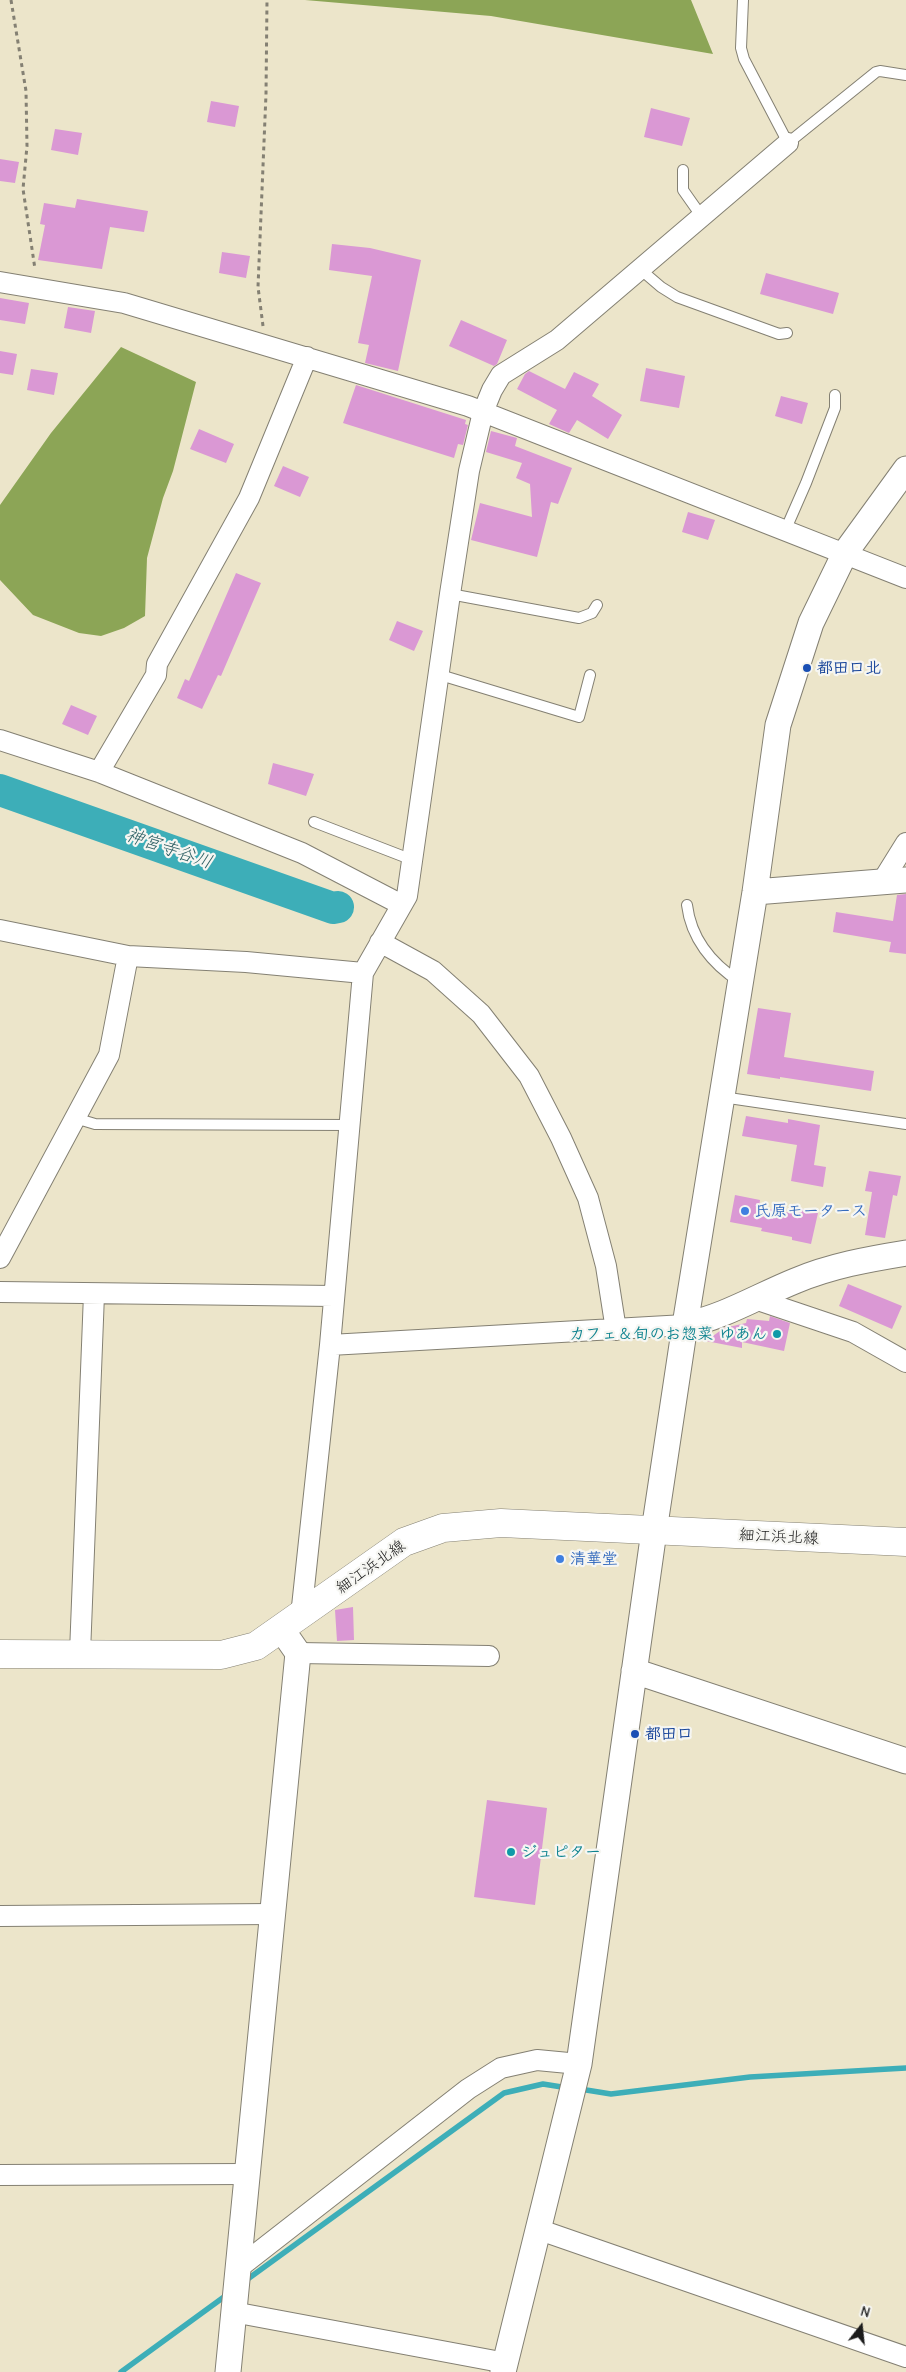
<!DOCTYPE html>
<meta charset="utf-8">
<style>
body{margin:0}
#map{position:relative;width:906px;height:2372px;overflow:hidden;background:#ece5ca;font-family:"Comic Neue",sans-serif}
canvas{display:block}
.north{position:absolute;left:836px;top:2302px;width:50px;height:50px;-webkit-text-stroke:4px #f6f6f2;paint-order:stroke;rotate:16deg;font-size:14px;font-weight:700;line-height:20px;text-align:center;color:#1c1c1c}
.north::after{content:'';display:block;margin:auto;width:18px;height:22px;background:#1c1c1c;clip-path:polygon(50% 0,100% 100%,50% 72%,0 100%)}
</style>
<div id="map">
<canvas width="906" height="2372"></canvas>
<div class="north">N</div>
</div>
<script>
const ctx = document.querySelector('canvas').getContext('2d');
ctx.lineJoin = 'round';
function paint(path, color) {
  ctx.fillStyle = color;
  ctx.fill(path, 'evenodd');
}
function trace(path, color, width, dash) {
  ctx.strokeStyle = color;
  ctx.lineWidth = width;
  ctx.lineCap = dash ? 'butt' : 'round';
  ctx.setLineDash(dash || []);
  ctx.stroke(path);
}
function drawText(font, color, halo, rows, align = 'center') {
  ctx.font = font + ' "Comic Neue","Klee One",sans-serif';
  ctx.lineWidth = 4.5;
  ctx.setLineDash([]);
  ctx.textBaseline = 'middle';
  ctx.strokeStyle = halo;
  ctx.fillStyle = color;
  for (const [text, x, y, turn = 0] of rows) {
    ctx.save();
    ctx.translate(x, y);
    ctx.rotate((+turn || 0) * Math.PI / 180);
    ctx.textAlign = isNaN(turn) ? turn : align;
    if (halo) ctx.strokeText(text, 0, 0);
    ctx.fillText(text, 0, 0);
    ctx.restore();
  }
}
const forest = new Path2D(`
 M305,0h386l22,54 -222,-38z
 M121,347l75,35 -23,89 -10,27 -16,60 -2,58 -21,12 -23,8 -22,-3 -46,-18 -33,-35v-75l51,-72z`);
const stream = new Path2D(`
 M580,2089l31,5 139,-17 156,-9
 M245,2281l259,-188 39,-9 25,4
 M121,2372l107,-78`);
const river = new Path2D(`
 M0,790l333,118 5,-1`);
const building = new Path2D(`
 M211,101l28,5 -4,21 -28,-5z
 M651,108l39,10 -8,28 -38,-9z
 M55,129l27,4 -4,22 -27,-5z
 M0,159l19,3 -4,21 -15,-2z
 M77,199l71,12 -4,21 -34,-5 -8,42 -64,-9 7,-35 -5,-1 4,-21 31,5z
 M332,244l38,4 51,12 -23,111 -33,-8 4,-18 -11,-2 14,-67 -43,-6z
 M222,252l28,4 -4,22 -27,-5z
 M766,273l73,20 -6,21 -73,-20z
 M0,298l29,5 -4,21 -25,-4z
 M68,307l27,4 -4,22 -27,-5z
 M461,320l46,20 -10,24 -3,2 -45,-20z
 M0,351l17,3 -4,21 -13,-2z
 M646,368l39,8 -6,32 -39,-7z
 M31,369l27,4 -4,22 -27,-5z
 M529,371l36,18 9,-17 25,12 -7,12 30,19 -14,24 -31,-19 -8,13 -20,-9 8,-14 -40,-21 8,-15z
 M356,385l110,35 -1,4 3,1 -5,20 -5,-1 -4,14 -111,-35z
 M781,396l27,7 -6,21 -27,-8z
 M199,429l35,15 -8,19 -36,-14z
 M491,431l26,7 -2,8 57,22 -14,36 -7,-2 -14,55 -66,-17 9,-37 52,14 -2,-33 -14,-6 6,-15 -36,-11z
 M283,466l26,11 -9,20 -26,-11z
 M688,512l27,8 -7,20 -26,-8z
 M236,573l25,10 -40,93 -3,-1 -16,34 -25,-11 8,-19 4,2z
 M397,621l26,10 -9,20 -25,-11z
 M71,705l26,11 -9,19 -26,-11z
 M273,763l41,11 -8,22 -38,-12z
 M906,894v60l-17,-2 2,-10 -58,-10 3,-20 57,9 4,-26z
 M758,1008l33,5 -7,44 90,14 -3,20 -91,-14v2l-33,-5z
 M746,1116l42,7v-4l32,6 -6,40 12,2 -3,20 -32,-6 6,-36 -55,-9z
 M869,1171l32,5 -4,20 -4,-1 -8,43 -20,-3 7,-43 -7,-1z
 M735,1195l25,5 -1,7 38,7 2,-6 19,5 -7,31 -19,-4v-3l-31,-6 1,-3 -32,-6z
 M848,1284l54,22 -10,23 -53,-23z
 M770,1316l20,7 -6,28 -42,-9v6l-36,-7 18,-13 22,-5 1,-4 22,2z
 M353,1607l1,33 -17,1 -2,-31z
 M487,1800l60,8 -12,97 -61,-8z`);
const path = new Path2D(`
 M11,0l15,91 1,55 -4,43 12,80
 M263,326l-5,-39 8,-193 1,-94`);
const service = new Path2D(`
 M743,0l-2,48 3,11 44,84 88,-71 4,-1 26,4
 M683,170v20l19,27
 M640,269l21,18 16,10 102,37 8,-1
 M785,531l21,-48 29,-75v-13
 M450,594l129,24 13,-5 5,-8
 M437,674l142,43 11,-42
 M314,822l96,37
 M687,905c4,33 25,59 53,77
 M722,1097l184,27
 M75,1118l20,6 254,1`);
const minor = new Path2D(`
 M0,282l124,21 344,103 438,172
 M0,740l99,32 203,81 100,52
 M99,772l57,-97 1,-11 92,-166 58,-141
 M883,880l23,-37
 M0,930l128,26 118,6 117,11
 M380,942l53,29 48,43 48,62 32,62 27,60 18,68 10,64
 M0,1258l109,-203 19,-99
 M0,1292l334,4
 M755,1299l98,33 53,30
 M330,1345l355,-20
 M301,1616l29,-271 33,-372 44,-77 43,-302 19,-123 14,-59 9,-22 9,-15 56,-35 231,-197
 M80,1653l14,-359
 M298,1653l191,3
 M0,1916l272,-2
 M0,2175l246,-1
 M540,2230l366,127
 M237,2269l231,-180 33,-21 36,-8 42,4
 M233,2312l273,51`);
const tertiary = new Path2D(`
 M755,892l151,-12
 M685,1325c39,-8 73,-29 110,-44 35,-15 74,-22 111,-28
 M634,1671l272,90
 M228,2372l70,-719 -16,-23
 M503,2372l76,-308 75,-533 31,-206 70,-433 23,-167 33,-102 34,-70 61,-84`);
const secondary = new Path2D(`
 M0,1654l221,1 35,-9 148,-104 39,-14 58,-5 405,19`);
const markers = [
 [807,668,5,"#1a4fb4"],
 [745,1211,5,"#3f7fe0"],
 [777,1334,5,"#0f9aa8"],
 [560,1559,5,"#3f7fe0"],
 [635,1734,5,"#1a4fb4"],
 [511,1852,5,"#0f9aa8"]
];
const transitNames = [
 ["都田口北",817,668],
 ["都田口",645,1734]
];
const shopNames = [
 ["氏原モータース",755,1211],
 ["清華堂",570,1559]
];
const cultureNames = [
 ["カフェ＆旬のお惣菜 ゆあん",767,1334],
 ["ジュピター",521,1852,"left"]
];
const streetNames = [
 ["細江浜北線",779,1537,3],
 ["細江浜北線",371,1567,-35]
];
const waterNames = [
 ["神宮寺谷川",169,849,19]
];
paint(forest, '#8ca556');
trace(stream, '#3daeb8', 5.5);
trace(river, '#3daeb8', 32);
paint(building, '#da98d4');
trace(service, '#848073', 12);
trace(minor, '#848073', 22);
trace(tertiary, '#848073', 27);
trace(secondary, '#848073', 29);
trace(path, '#848073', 3, [4, 4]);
trace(service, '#fff', 10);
trace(minor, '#fff', 20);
trace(tertiary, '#fff', 25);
trace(secondary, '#fff', 28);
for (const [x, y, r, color] of markers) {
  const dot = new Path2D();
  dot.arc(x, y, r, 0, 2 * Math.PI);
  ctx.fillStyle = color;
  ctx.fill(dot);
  trace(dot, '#f6f6f2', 2);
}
drawText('bold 16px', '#164399', '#f6f6f2', transitNames, 'left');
drawText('bold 16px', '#366cbe', '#f6f6f2', shopNames, 'left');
drawText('bold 16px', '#0d838f', '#f6f6f2', cultureNames, 'right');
drawText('16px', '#1c1c1c', '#f6f6f2', streetNames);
drawText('italic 18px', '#2b5e62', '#f6f6f2', waterNames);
</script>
